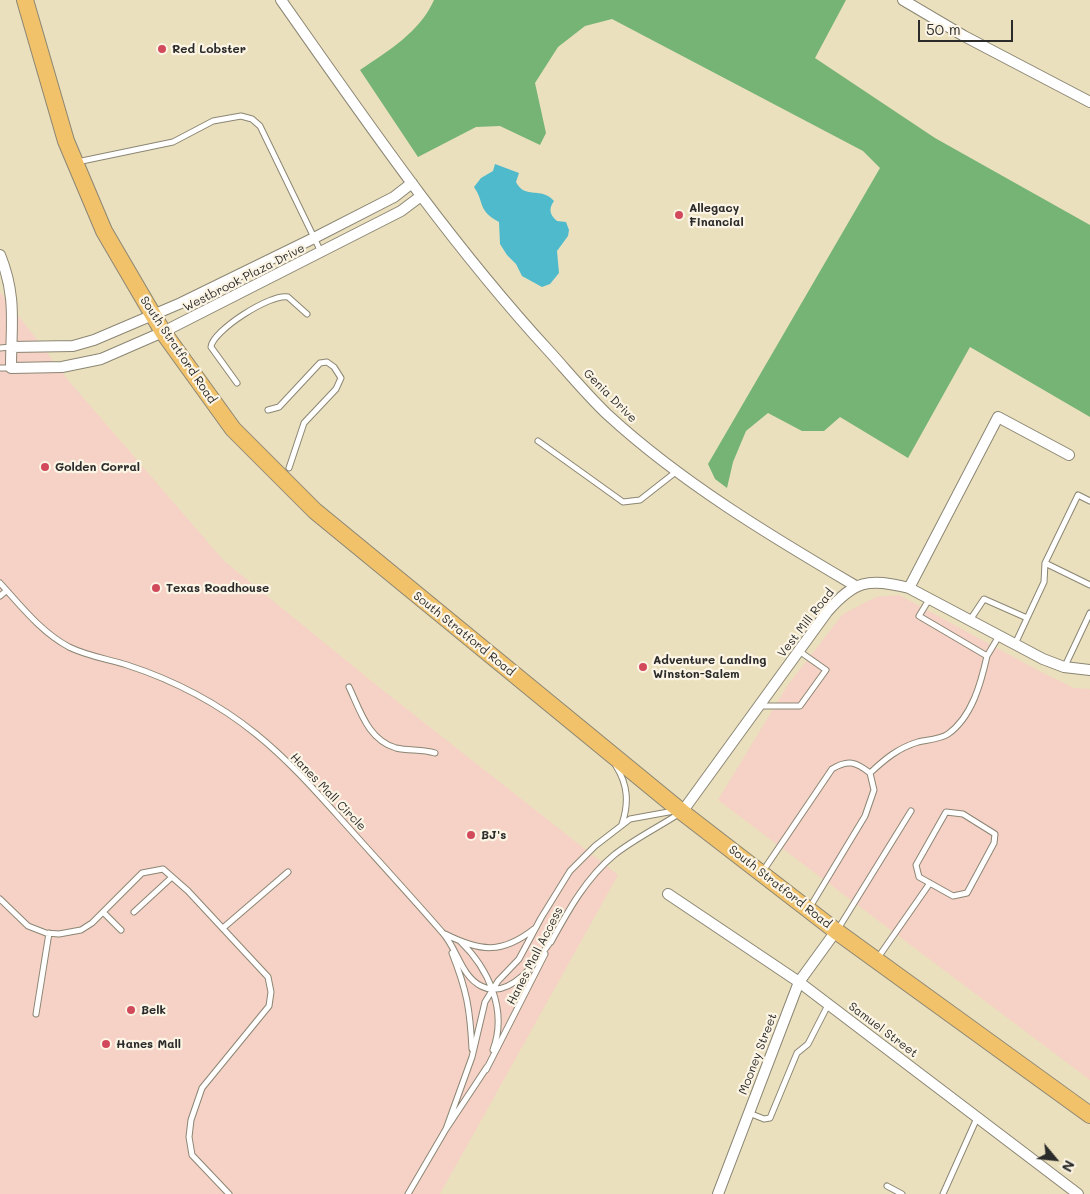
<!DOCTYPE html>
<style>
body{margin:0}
#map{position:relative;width:1090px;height:1194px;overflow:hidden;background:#ebe0bd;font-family:Mali,sans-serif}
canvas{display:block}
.north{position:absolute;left:1030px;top:1134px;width:50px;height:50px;-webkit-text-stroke:4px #fcf5e5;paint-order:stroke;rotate:118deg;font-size:14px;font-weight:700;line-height:20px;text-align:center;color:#2b2b2b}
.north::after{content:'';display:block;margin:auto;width:18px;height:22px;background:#2b2b2b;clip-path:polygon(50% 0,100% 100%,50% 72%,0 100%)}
.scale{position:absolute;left:918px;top:20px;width:95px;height:22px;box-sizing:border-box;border:2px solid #2b2b2b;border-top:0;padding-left:6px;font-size:15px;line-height:18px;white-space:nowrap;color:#2b2b2b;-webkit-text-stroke:4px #fcf5e5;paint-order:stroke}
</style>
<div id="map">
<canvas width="1090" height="1194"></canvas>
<div class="north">N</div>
<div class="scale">50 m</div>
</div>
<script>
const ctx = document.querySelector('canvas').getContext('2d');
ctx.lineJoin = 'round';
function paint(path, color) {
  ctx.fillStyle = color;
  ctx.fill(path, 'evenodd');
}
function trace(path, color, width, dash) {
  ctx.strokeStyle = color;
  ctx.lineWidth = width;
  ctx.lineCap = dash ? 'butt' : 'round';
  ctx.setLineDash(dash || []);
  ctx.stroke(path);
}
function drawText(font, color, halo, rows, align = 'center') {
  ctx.font = font + ' Mali,sans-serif';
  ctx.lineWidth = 4.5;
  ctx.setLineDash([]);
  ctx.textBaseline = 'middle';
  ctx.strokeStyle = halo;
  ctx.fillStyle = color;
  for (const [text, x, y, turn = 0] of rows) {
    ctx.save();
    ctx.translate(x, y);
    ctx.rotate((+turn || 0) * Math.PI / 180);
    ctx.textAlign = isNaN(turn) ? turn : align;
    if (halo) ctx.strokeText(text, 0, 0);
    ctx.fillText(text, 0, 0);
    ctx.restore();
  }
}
const built = new Path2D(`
 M0,292l68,88 156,181 156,127 238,187 -178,319h-440z
 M899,595l144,78 31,15 16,1v391l-372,-280 69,-114 56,-72 33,-17z`);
const forest = new Path2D(`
 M434,0h412l-31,58 120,80 155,87v192l-120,-70 -62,111 -68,-41 -16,14h-22l-34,-18 -22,18 -13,31 -6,26 -12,-9 -7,-15 172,-296 -17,-17 -251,-132 -27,7 -27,21 -23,36 11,50 -6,12 -40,-19 -24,1 -58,30 -58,-87c28,-19 60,-38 74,-70z`);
const water = new Path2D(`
 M495,164l24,9 -3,9c9,18 25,4 38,19 -6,8 -4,14 3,20l9,1 3,8 -1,6 -11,15 2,22 -9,11 -8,3 -20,-11 -6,-12 -9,-9 -7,-11 -1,-22c-22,-12 -14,-19 -25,-35l7,-9 12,-7z`);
const service = new Path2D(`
 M77,162l96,-20 40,-21 28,-5 11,3 8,7 61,126
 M0,348l11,-1
 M0,368h11
 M237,383l-26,-36c1,-16 60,-54 77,-50l19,17
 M268,410l11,-3 41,-44 7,-1 7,5 7,11 -5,11 -32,34 -15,45
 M538,441l85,61 17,-2 37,-29
 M1045,563l45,22
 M0,583c21,23 41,49 69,64 18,9 39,12 58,18 46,15 92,39 129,69 31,25 57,54 83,83 34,38 69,76 103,115 15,16 19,44 39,54 29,15 57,-26 70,-45
 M0,596l6,-5
 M930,598l-11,18 68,40 12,-20
 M970,620l14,-21 43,19
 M1015,644l29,-62 1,-19 33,-68 12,6
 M1065,666l25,-53
 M349,687c11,23 19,53 47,61 13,3 26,1 39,5
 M760,706h40l26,-36 -27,-19
 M616,766c12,19 13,37 6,58
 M870,773c15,-14 28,-25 48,-31 9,-2 23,-3 30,-8 24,-17 33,-51 39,-78
 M946,812l17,2 32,20 -1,9 -27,50 -14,3 -34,-19 -3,-12z
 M763,871l69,-102c16,-10 24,-7 38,4l4,17 -9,26 -55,91
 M0,899l28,27 18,7 13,1 22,-4 11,-7 50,-50 21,-4 25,22 80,86 3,15 -2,14 -67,82 -11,32 -2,17 3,18 37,39
 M103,912l18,18
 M134,912l38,-35
 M223,928l65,-56
 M838,929l73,-118
 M445,934c36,18 57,20 89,-5
 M460,941c28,27 48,69 33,109
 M551,942c17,-31 35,-64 63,-87 20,-16 45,-28 66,-42
 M452,953c15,38 18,56 20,96
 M877,959l53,-76
 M36,1014l13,-81
 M486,1070l59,-116
 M749,1113l15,6 6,-1 27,-65 11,-9 20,-39
 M446,1129l26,-72 13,-55 13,-21 21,-22 22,-41 29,-47 25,-25 35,-27 44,-8
 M887,1186l15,8
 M408,1194l38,-65 41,-62
 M943,1194l34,-76`);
const minor = new Path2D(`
 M281,0c85,121 168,242 268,351 19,21 38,44 59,64 73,67 161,120 246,170
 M903,0l61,36 126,66
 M0,255c17,42 11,69 11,113l51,-1 39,-8 62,-27 238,-121 20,-15
 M11,347l62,-1 21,-6 87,-37 133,-65 80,-41 18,-14
 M909,588l89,-171 71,38
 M682,812l145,-200c28,-32 41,-34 82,-24l134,71 21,8 26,3
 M668,894l131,88 279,212
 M718,1194l81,-212 37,-51`);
const primary = new Path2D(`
 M25,0l41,141 38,90 59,101 70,97 82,82 367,301 154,119 254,184`);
const markers = [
 [162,49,5,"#d1495b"],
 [679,215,5,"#d1495b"],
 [45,467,5,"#d1495b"],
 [156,588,5,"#d1495b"],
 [643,667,5,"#d1495b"],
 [471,835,5,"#d1495b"],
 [131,1010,5,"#d1495b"],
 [106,1044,5,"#d1495b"]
];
const poiNames = [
 ["Red Lobster",172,49],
 ["Allegacy",689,208],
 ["Financial",689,222],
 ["Golden Corral",55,467],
 ["Texas Roadhouse",166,588],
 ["Adventure Landing",653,660],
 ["Winston-Salem",653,674],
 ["BJ's",481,835],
 ["Belk",141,1010],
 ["Hanes Mall",116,1044]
];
const streetNames = [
 ["Westbrook Plaza Drive",244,278,-27],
 ["South Stratford Road",178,350,56],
 ["Genia Drive",610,396,45],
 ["Vest Mill Road",806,623,-52],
 ["South Stratford Road",464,634,39],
 ["Hanes Mall Circle",328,792,46],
 ["South Stratford Road",780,887,38],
 ["Hanes Mall Access",535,956,-63],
 ["Samuel Street",883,1030,37],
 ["Mooney Street",758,1054,-69]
];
paint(built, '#f6d1c5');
paint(forest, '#75b474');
paint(water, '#4fbacb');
trace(service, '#8b8674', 7);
trace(minor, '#8b8674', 12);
trace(primary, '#8b8674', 18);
trace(service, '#fff', 5);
trace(minor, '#fff', 10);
trace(primary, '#f2c26a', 16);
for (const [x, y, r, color] of markers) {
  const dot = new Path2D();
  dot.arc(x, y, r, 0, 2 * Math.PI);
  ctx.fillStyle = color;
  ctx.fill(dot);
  trace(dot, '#fcf5e5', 2);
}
drawText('bold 12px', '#2b2b2b', '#fcf5e5', poiNames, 'left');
drawText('12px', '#2b2b2b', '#fcf5e5', streetNames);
</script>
